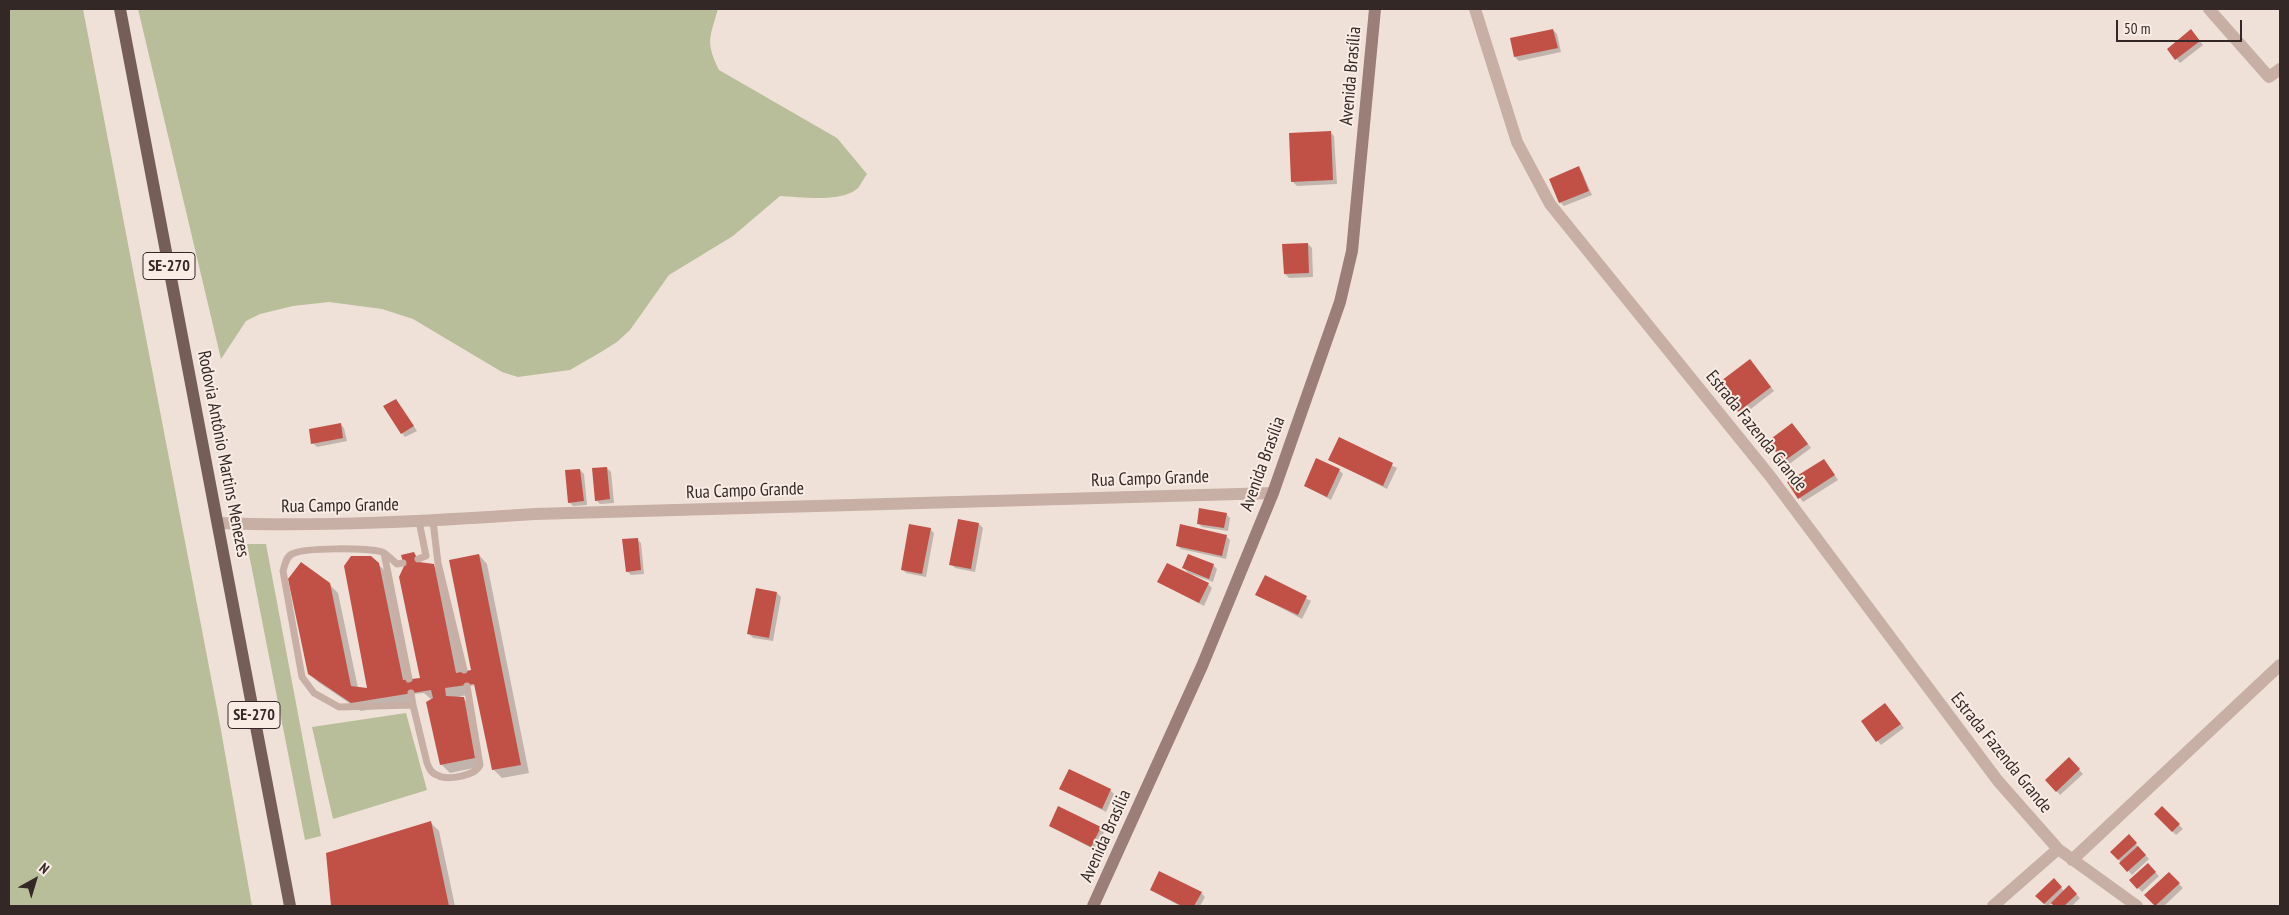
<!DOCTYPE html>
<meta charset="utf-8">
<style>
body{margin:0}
#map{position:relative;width:2289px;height:915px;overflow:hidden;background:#f0e1d8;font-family:"PT Sans Narrow",sans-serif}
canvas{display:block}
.frame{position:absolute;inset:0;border:10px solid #332826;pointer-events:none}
.north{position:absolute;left:10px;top:855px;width:50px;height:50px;-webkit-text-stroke:4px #f8ece4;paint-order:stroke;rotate:39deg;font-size:14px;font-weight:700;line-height:20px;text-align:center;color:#332826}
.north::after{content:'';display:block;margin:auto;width:18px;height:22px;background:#332826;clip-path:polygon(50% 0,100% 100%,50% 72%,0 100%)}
.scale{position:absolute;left:2116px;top:20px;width:126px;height:22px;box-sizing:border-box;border:2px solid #332826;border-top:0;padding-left:6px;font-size:15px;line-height:18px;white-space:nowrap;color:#332826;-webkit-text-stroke:4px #f8ece4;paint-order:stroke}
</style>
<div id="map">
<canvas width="2289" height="915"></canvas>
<div class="frame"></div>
<div class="north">N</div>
<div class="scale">50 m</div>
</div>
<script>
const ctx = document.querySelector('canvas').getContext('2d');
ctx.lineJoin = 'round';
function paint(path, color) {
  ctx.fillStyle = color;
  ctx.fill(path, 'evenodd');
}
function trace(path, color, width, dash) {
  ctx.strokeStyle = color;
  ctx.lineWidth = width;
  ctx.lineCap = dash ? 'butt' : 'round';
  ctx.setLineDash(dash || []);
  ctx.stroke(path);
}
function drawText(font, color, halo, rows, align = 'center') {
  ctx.font = font + ' "PT Sans Narrow",sans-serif';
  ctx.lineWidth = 4;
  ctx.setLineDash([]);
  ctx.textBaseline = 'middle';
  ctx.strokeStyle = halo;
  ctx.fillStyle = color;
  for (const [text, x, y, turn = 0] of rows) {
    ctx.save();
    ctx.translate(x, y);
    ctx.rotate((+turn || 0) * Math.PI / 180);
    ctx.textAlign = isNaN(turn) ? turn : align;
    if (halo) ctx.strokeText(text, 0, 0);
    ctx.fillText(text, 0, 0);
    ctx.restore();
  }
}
const green = new Path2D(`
 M9,9h74l136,710 33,187h-243z
 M138,9h580c-8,28 -13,33 1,61l118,68 30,36c-3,4 -6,10 -9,14 -16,15 -57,9 -78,8l-47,40 -64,39 -39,55 -13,12 -16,10 -31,18 -52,7 -16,-5 -89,-53 -31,-10 -53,-7 -36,4 -33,8 -14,7 -25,38z
 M247,544h19l55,292 -16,4z
 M406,713l21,77 -94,29 -21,-92z`);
const shadow = new Path2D(`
 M1553,30l4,4 4,18 -42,9 -4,-4z
 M2195,35l8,10 -23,18 -12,-14z
 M1330,132l4,4 3,48 -40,2 -4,-4z
 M1578,168l4,4 10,23 -28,11 -4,-4z
 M1308,244l4,4 1,29 -24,1 -4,-4z
 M1754,365l20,26 -31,24 -4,-4z
 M396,400l21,31 -12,6 -3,-4z
 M340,424l4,4 3,13 -30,6 -4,-4z
 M1796,428l15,20 -23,17 -19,-23z
 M1339,439l58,29 -10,21 -57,-29z
 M1824,460l14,20 -35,22 -14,-19z
 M607,468l4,4 3,31 -14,1 -4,-4z
 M580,470l4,4 3,31 -14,1 -4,-4z
 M1339,470l4,4 -12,26 -26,-14z
 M1226,514l4,4 -2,13 -26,-4 -4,-4z
 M979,524l4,4 -8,44 -20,-4 -4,-4z
 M930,529l4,4 -8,44 -20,-4 -4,-4z
 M1226,536l4,4 -4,19 -45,-10 -4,-4z
 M637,539l4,4 3,31 -13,1 -4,-4z
 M479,555l8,9 42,209 -27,5 -9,-9 -17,-84 -11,2 2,8 -16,3h12l9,9 11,59 -33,7 -8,-8 -15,-62 5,-3 -8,-7 -13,1 2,8 -52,9 -43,-29 -9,-9 20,-89 9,9 20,95 10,1 10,-125 9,9 22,108 11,-1v-117l13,2 9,8 21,100 11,1z
 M1213,565l4,4 -4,13 -25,-9 -4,-5z
 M1266,577l45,24 -9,18 -45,-24z
 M1159,582l49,2 4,4 -8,18z
 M777,593l4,4 -8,44 -20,-3 -4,-4z
 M1889,709l15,19 -23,17 -19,-23z
 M2069,759l14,15 -23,21 -13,-15z
 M1061,788l49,2 4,4 -8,18z
 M2162,808l21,21 -7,6 -21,-21z
 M431,823l8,8 16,75h-122l-6,-52z
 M1050,826l50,2 4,4 -9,18z
 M2129,836l20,23 -17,16 -20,-23z
 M2148,865l11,11 -17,16 -11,-12z
 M2169,874l14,14 -19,18h-7l-11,-11z
 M2054,880l10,11 5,-4 11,11 -8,8h-16l-3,-3 -6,3 -10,-10z
 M1151,890l50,3 4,4 -5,9h-20z`);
const building = new Path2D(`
 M1553,29l5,19 -44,9 -4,-19z
 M2191,29l9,12 -25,19 -8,-11z
 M1331,131l2,49 -42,2 -2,-49z
 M1579,166l10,25 -30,12 -10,-24z
 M1308,243l1,30 -25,1 -2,-30z
 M1750,359l21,28 -33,25 -21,-28z
 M396,399l18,27 -13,8 -18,-28z
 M341,423l2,15 -32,6 -2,-15z
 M1792,423l16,21 -25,18 -15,-21z
 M1339,437l54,26 -10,23 -55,-26z
 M1316,458l24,11 -13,28 -23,-11z
 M1824,459l11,16 -37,24 -11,-17z
 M607,467l3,32 -15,2 -3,-33z
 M580,469l4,32 -16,2 -3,-33z
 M1199,508l28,5 -3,15 -27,-4z
 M958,519l21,4 -8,46 -22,-4z
 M909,524l22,4 -9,46 -21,-4z
 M1180,524l47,11 -5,21 -46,-10z
 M638,538l3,32 -15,2 -4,-33z
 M414,552l5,10 15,2 22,109 15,-3 -22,-110 30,-6 42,211 -29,5 -18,-86 -29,4 1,8 18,1 11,61 -35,7 -14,-63 7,-4 -2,-8 -80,13 -43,-29 -20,-95 13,-17 29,21 21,103 16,2 -23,-122 7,-10h20l8,7 24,117 17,-2 -21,-101 5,-11 -3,-11z
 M1188,554l26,10 -5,15 -27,-11z
 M1167,563l42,20 -10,20 -42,-21z
 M1265,575l42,21 -9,19 -43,-20z
 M756,588l21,4 -8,46 -22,-4z
 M1885,703l16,21 -25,18 -15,-21z
 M2069,757l11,12 -24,23 -11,-12z
 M1069,769l42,20 -9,20 -43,-20z
 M1058,806l43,21 -10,20 -42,-21z
 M2162,806l18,18 -8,8 -18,-18z
 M431,821l18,85h-118l-5,-53z
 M2129,834l8,9 -19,17 -8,-8z
 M2138,846l8,9 -19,17 -8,-9z
 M2148,863l8,9 -19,17 -8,-9z
 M1159,871l43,21 -8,14h-12l-32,-16z
 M2169,872l11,11 -25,23 -11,-11z
 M2054,878l8,9 -18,17 -9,-8z
 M2069,885l8,9 -13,12h-10l-3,-3z`);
const service = new Path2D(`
 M433,521l5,42 26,107
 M384,553l25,126
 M418,559l8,-3 -7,-35
 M403,563l-6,1c-5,-4 -10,-10 -15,-12 -15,-4 -77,-5 -90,2 -6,3 -7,10 -9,17l19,106 12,16 25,14 74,-2 14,58c2,5 4,10 10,12 10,6 38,1 43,-10l-13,-79
 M411,693l2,12`);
const minor = new Path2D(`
 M1475,9l42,133 33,62 220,272 228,305 60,68 79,57
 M2209,9l60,68 11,-8
 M218,523c106,4 212,-2 317,-9l738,-21
 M2072,860l208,-195
 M1993,906l65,-57`);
const secondary = new Path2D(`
 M1093,906l109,-240 71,-173 67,-191 12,-51 23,-242`);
const primary = new Path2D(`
 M120,9l170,897`);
const shields = [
 [169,266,52],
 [254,715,52]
];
const shieldNames = [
 ["SE-270",169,266],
 ["SE-270",254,715]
];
const streetNames = [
 ["Avenida Brasília",1351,76,-85],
 ["Estrada Fazenda Grande",1756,431,51],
 ["Rodovia Antônio Martins Menezes",223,454,79],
 ["Avenida Brasília",1263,464,-70],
 ["Rua Campo Grande",1150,479,-2],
 ["Rua Campo Grande",745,491,-2],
 ["Rua Campo Grande",340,506,-1],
 ["Estrada Fazenda Grande",2001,753,51],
 ["Avenida Brasília",1106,836,-66]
];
paint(green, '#b7be99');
paint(shadow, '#0003');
paint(building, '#c15046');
trace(service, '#c7afa5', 7);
trace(minor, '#c7afa5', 12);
trace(secondary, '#9a7e77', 12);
trace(primary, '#755d58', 12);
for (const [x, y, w] of shields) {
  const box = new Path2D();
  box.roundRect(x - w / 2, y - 13.5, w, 27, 4);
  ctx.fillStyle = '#f8ece4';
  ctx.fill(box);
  trace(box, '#332826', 1);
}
drawText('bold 16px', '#332826', null, shieldNames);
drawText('18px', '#332826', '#f8ece4', streetNames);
</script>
